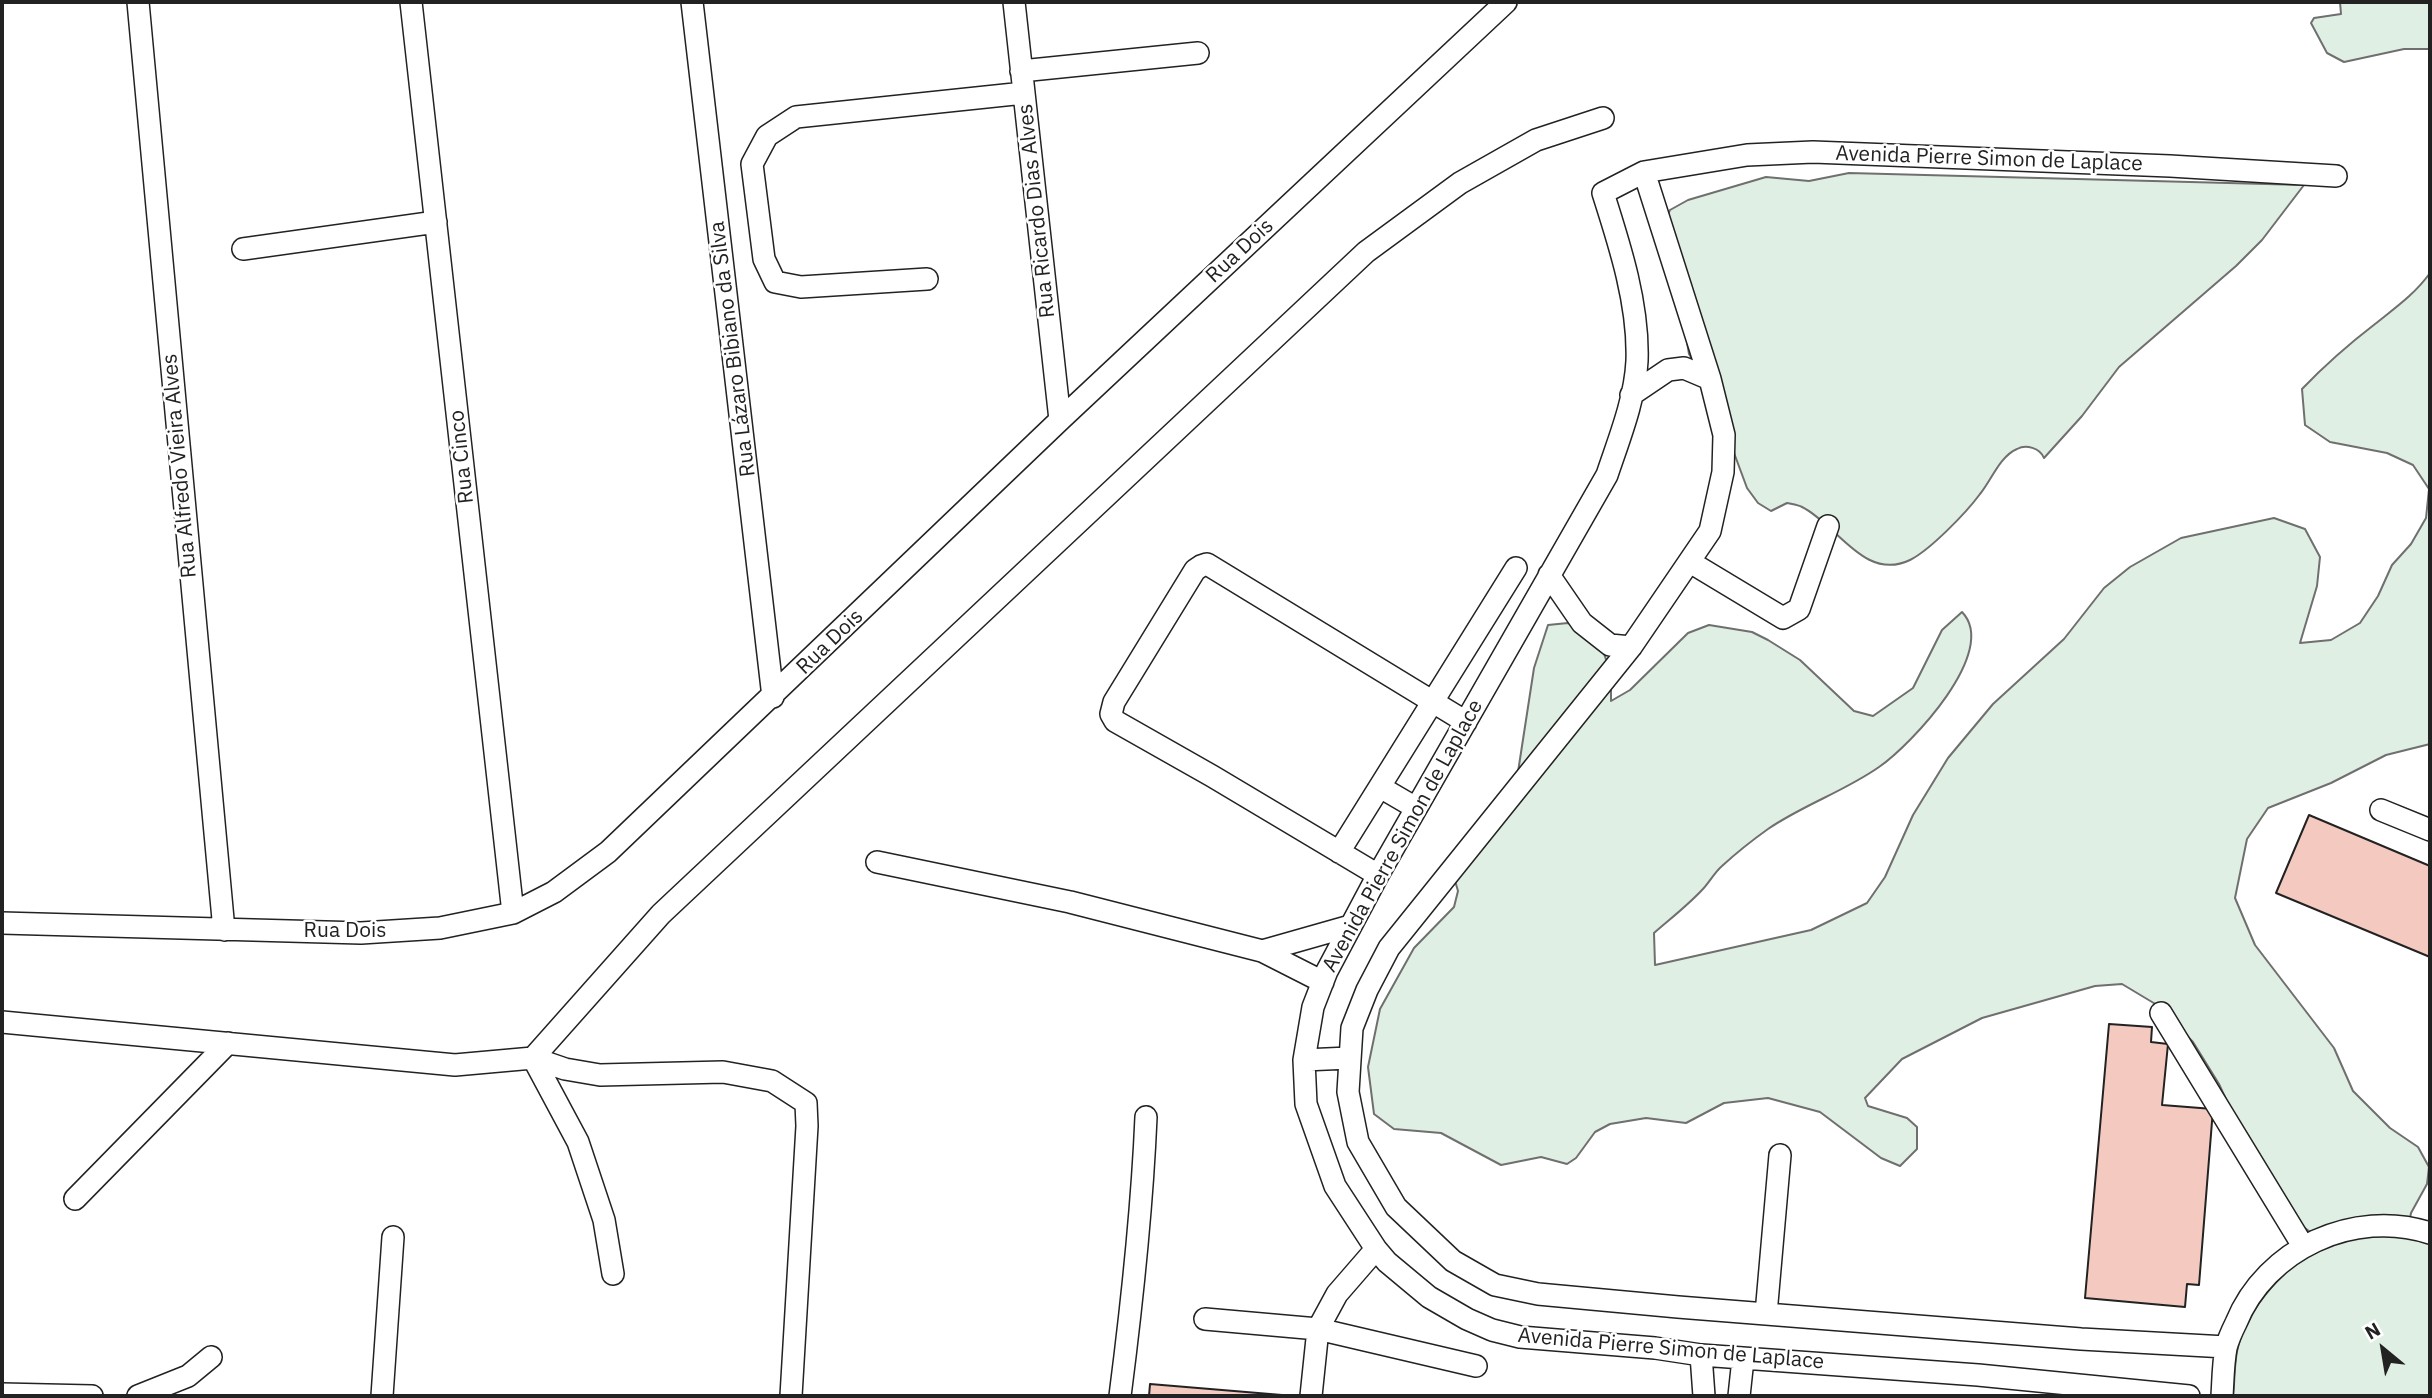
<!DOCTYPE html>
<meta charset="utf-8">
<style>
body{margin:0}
#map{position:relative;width:2432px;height:1398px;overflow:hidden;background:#fff;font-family:"IBM Plex Sans",sans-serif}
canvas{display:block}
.frame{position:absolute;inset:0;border:4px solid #222;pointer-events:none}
.north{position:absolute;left:2348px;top:1314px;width:70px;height:70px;-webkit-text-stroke:5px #fff;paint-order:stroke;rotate:330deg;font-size:19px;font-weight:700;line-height:28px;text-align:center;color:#222}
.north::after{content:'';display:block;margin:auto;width:24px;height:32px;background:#222;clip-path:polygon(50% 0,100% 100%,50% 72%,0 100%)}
</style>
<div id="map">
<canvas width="2432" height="1398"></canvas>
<div class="frame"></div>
<div class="north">N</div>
</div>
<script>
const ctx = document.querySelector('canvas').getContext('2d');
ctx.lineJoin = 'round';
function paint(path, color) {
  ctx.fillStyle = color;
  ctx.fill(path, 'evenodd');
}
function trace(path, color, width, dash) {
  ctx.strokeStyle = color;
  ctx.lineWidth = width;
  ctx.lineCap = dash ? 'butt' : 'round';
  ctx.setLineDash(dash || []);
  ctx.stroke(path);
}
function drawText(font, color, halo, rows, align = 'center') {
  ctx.font = font + ' "IBM Plex Sans",sans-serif';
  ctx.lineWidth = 5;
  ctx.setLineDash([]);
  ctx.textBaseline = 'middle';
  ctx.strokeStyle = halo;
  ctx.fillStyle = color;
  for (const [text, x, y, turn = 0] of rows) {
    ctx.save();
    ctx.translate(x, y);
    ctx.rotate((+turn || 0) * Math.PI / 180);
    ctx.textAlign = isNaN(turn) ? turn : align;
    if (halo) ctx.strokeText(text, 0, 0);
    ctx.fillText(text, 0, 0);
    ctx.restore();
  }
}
const green = new Path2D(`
 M2340,2h90v47h-26l-60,13 -17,-9 -16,-30 3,-5 27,-4z
 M1849,173l455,12 -42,55 -26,26 -117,101 -37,49 -38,42c-4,-10 -18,-14 -27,-9 -17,7 -26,32 -37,45 -14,19 -50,56 -70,66 -46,22 -73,-36 -108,-53 -4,-2 -11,-3 -15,-4l-16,8 -13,-8 -11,-15 -37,-100 -21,-34 -8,-48 -18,-81 7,-15 18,-10 78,-23 43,4z
 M2430,273v471l-44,11 -55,28 -63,25 -21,31 -12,59 20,47 79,103 19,43 37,37 28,19 11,20 -2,17 -16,29 -4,23 23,5v155h-197c2,-16 1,-34 5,-49 11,-45 50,-78 83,-107l-35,-26 -40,-71 -27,-59 -26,-42 -36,-37 -35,-21 -27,2 -113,32 -80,41 -37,39 3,8 39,12 10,9v22l-17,17 -19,-8 -61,-46 -52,-14 -44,5 -38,20 -40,-5 -36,6 -15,8 -19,26 -9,6 -26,-7 -40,8 -60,-32 -47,-4 -20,-15 -6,-47 12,-58 34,-61 40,-41 4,-16 -5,-17 65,-102 16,-104 14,-43 20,-2 32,20 11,30v28l19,-11 58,-57 21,-8 43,7 16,8 32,20 54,51 19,5 40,-28 29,-58 20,-18c38,39 -51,133 -83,155 -34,24 -76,38 -111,62 -14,10 -34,26 -46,37 -8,7 -13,17 -20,24 -15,16 -32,29 -48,43l1,32 156,-35 56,-27 18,-26 28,-62 35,-57 45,-54 71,-65 40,-51 26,-21 51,-29 93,-20 31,11 15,28 -3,29 -17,57 31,-3 29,-17 18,-27 14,-31 19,-21 15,-26 3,-29 -16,-24 -26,-12 -57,-11 -25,-17 -3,-36c23,-24 47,-45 73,-65 20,-16 40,-30 55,-51z`);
const building = new Path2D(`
 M2309,815l121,51v91l-154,-64z
 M2109,1024l43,3 -1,15 17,2 -6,61 51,4 -14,176 -12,-1 -2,23 -100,-9z
 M1150,1384l132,11 -133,1z`);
const minor = new Path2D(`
 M138,2l86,928
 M411,2l102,911
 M692,2l81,695
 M1014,2l46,418
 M1021,71l177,-18
 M1644,172l66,207 14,56 -1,37 -13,59 -79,116 -242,301 -22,42 -15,38 -4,64 10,50 38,65 57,54 42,24 43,9 140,13 403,32 145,8
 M243,249l193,-27
 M927,279l-126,8 -26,-5 -11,-23 -12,-95 15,-28 29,-19 228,-24
 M1631,395l37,-25 16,-2 26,11
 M1690,562l93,56 16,-9 29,-83
 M1549,575l33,48 28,22 21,2
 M1380,787l36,21
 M2381,810l49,20
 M1339,852l177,-284
 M877,862l193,40 192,49 61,31
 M1378,875l-166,-99 -97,-55 -4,-7 3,-12 81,-132 6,-4 6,-2 259,158
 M2,923l359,10 79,-5 73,-15 41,-21 54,-40 452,-432 446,-418
 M1262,951l88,-25
 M2161,1013l142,233
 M2,1022l453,43 78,-7 32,11 35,6 123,-3 49,9 34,22 1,23 -16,270
 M533,1058l128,-144 705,-662 94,-69 76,-43 67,-22
 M533,1058l45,84 26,78 9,54
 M1304,1060l45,-2
 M75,1199l153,-156
 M1766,1314l14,-159
 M1205,1319l113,10 158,37
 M1701,1355l3,41
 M2,1394l90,2
 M138,1396l50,-20 23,-19
 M382,1396l11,-159
 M1120,1396c12,-93 22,-185 26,-279
 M1311,1396l7,-67 19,-35 39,-45
 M1739,1396l4,-37
 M2189,1396l-211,-21 -277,-20 -46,-7 -135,-11 -28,-7 -25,-11 -38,-22 -42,-35 -11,-13 -41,-63 -29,-82 -2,-44 9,-53 14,-36 51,-96 229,-400c12,-36 28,-75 30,-114 2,-56 -17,-115 -34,-168l41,-21 103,-17 66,-3 357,14 166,10
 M2222,1396c1,-15 1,-32 4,-48 2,-8 6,-17 10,-25 30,-74 118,-115 194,-90`);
const streetNames = [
 ["Avenida Pierre Simon de Laplace",1989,159,2],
 ["Rua Ricardo Dias Alves",1037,211,-96],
 ["Rua Dois",1240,251,-43],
 ["Rua Lázaro Bibiano da Silva",733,349,-97],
 ["Rua Cinco",462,457,-96],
 ["Rua Alfredo Vieira Alves",180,466,-95],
 ["Rua Dois",830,642,-44],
 ["Avenida Pierre Simon de Laplace",1403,836,-61],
 ["Rua Dois",345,931],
 ["Avenida Pierre Simon de Laplace",1671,1349,5]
];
paint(green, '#e0efe3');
trace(green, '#6f6f6f', 2);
paint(building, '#f3c9c0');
trace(building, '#222', 2);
trace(minor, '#222', 24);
trace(minor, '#fff', 21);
drawText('21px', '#222', '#fff', streetNames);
</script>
